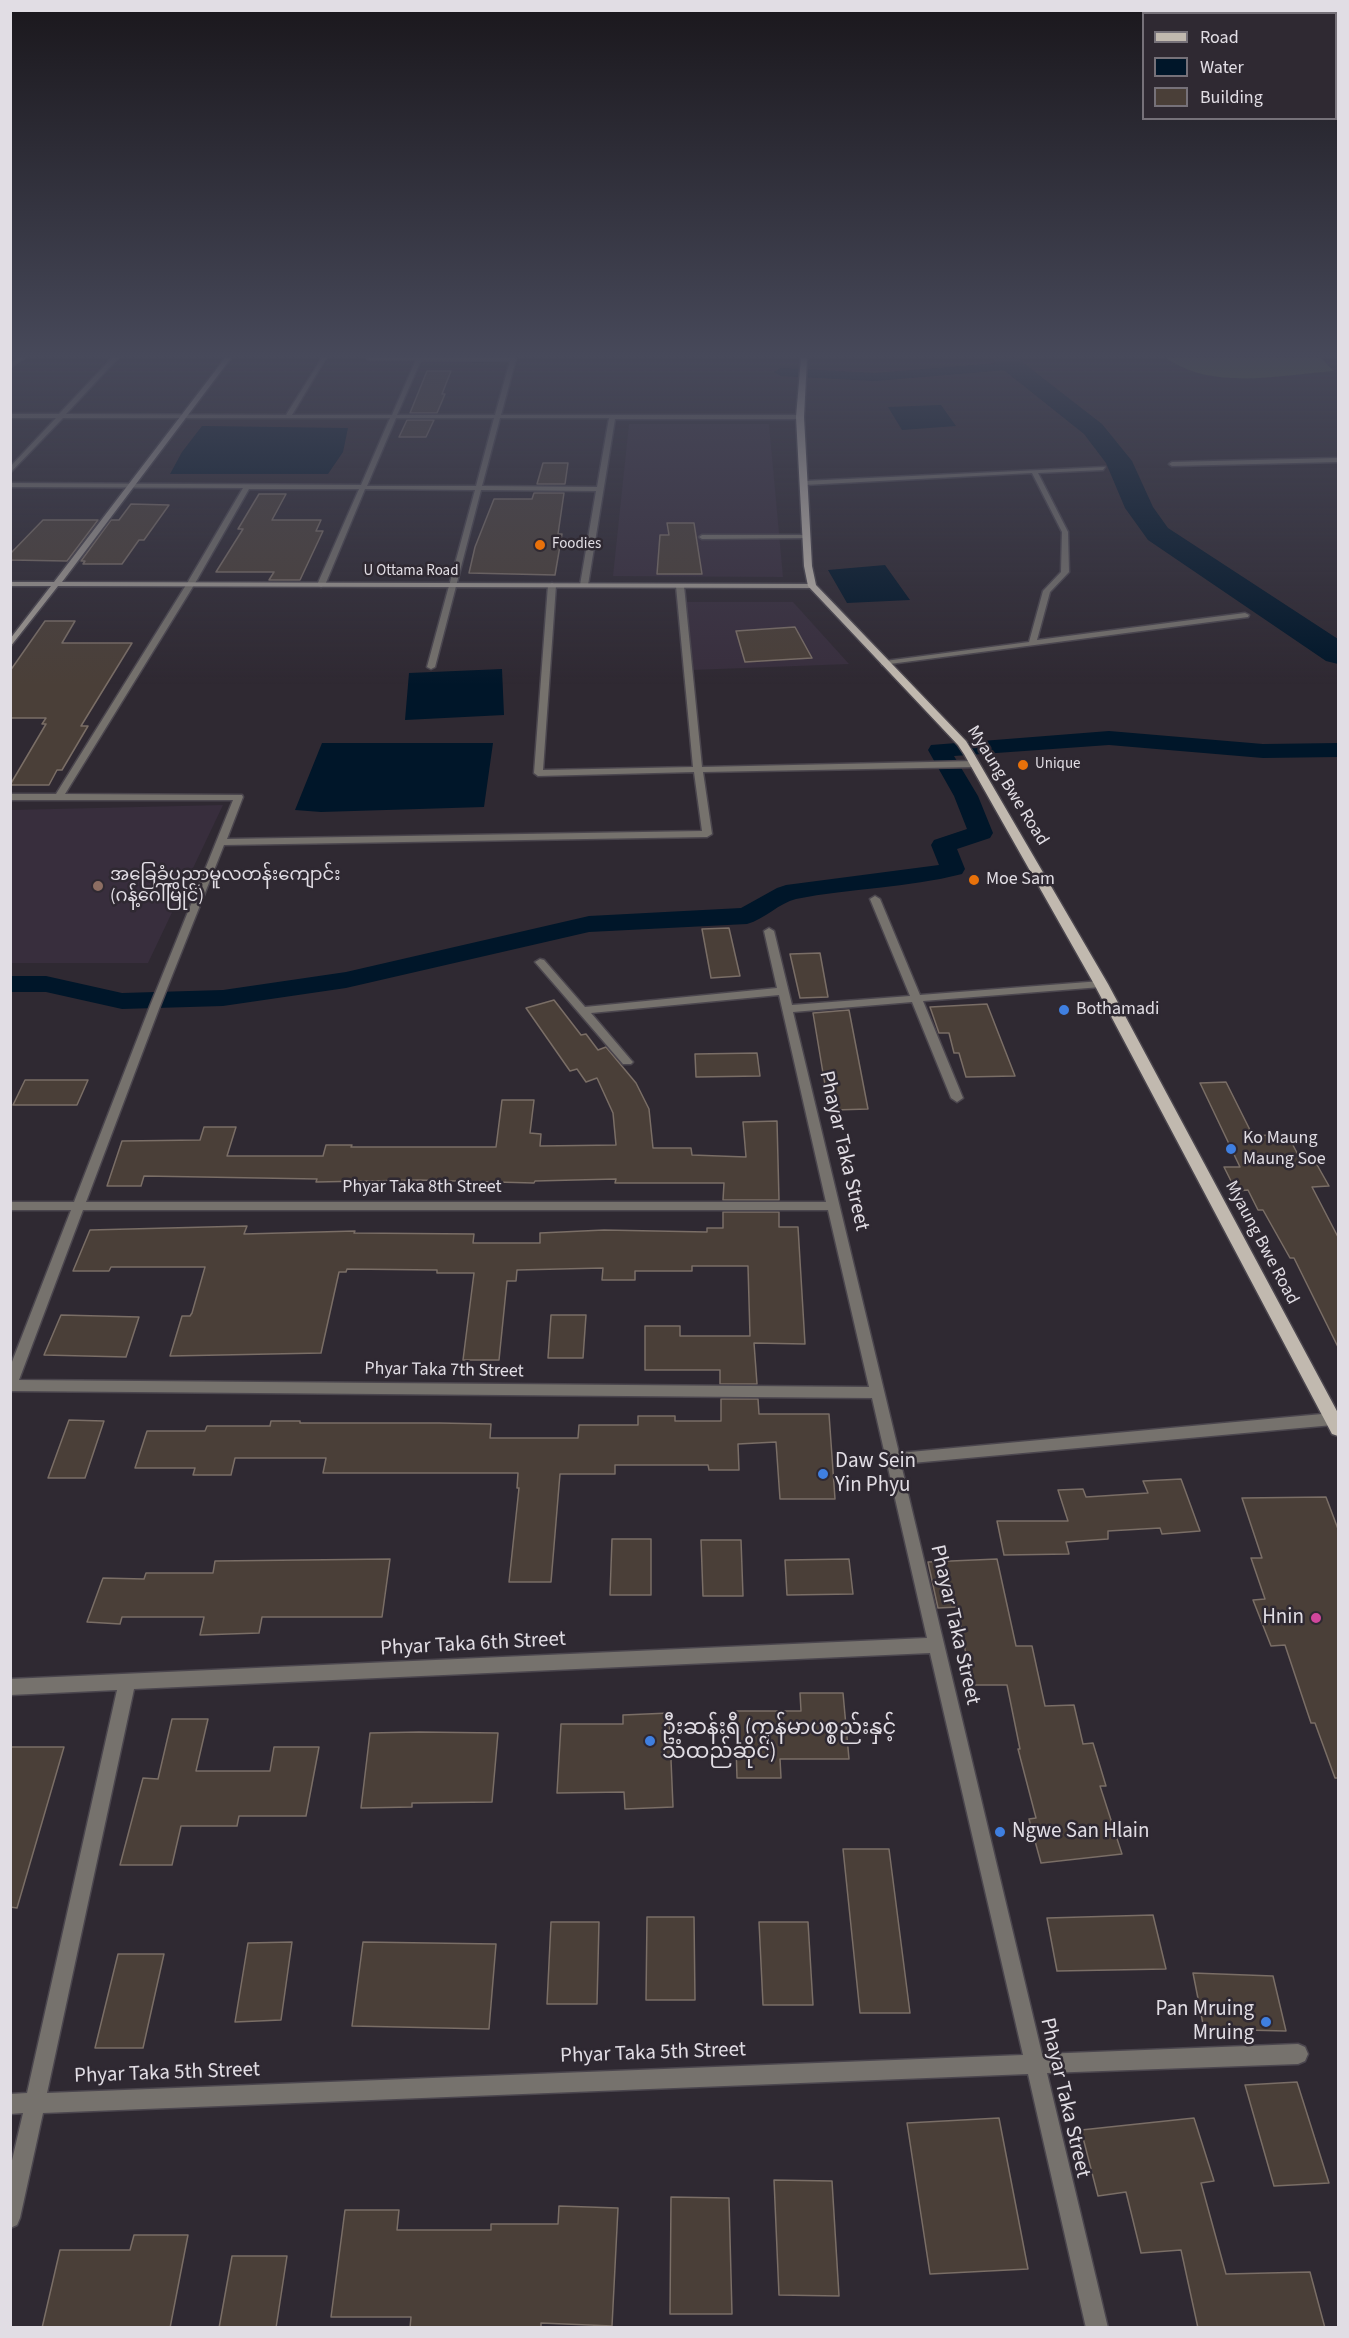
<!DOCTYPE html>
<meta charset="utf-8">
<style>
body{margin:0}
#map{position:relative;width:1349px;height:2338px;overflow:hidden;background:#2f2932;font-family:"Source Sans 3",sans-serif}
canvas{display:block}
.frame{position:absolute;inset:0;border:12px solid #e1dde4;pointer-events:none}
.legend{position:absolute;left:1142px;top:12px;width:195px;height:108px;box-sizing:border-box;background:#2f2932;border:2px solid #767179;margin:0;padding:8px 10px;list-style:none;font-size:18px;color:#e1dde4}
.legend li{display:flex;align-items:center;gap:12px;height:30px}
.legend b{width:30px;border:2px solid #767179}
</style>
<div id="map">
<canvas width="1349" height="2338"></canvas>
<div class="frame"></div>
<ul class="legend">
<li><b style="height:8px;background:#c1b9af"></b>Road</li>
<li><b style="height:16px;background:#001629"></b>Water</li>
<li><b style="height:16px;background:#4a3f38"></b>Building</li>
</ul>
</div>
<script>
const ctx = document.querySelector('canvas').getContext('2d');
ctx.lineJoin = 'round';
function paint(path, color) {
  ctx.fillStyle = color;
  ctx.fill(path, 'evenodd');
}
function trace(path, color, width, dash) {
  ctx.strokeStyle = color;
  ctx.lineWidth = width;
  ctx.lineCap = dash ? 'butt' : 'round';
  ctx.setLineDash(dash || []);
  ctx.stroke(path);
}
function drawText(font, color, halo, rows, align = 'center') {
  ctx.font = font + ' "Source Sans 3","Noto Sans Myanmar",sans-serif';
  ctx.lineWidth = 5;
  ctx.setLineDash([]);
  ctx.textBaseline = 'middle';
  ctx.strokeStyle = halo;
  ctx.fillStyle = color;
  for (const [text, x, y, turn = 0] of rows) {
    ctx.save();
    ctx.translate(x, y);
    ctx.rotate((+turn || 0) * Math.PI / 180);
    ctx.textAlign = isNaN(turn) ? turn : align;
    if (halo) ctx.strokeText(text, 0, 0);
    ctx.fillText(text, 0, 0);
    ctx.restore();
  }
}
const built = new Path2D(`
 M629,424h140l14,153 -170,-1z
 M684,602h109l56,62 -157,6z
 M223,805l-75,158h-137v-153z`);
const forest = new Path2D(`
 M1166,358h155l13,13c-54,4 -121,20 -168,-13z`);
const water = new Path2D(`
 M941,405l15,21 -54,4 -14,-23z
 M202,426l146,2 -5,24 -15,22h-158l12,-22z
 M885,565l25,35 -63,3 -19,-33z
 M502,669l2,46 -99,5 4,-47z
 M322,743h171l-9,64 -163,5 -26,-2z`);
const canal = new Path2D(`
 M1013,362l7,4 -2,3 -143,12 -94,-5 -7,-4 7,-4 94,5z
 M1109,731l154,13 75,-1v14l-75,1 -154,-13 -155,11 24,40 15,37 -3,5 -33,11 8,20 -3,5c-55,14 -111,14 -166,25 -17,4 -31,20 -49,25l-158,8 -243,56 -123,18 -101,3 -76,-17h-36v-16h36l76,17 101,-3 123,-18 243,-56 152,-8 36,-20 9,-3 153,-20 -8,-20 3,-5 33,-11 -13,-33 -26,-46 3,-5z`);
const river = new Path2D(`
 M992,358h25l85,66 30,37 21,46 15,21 170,111v25l-12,-3 -178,-121 -23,-32 -19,-45 -22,-29 -89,-71z`);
const building = new Path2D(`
 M427,371h24l-9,23h3l-8,19h-27z
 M407,420h27l-8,17h-27z
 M543,463h25l-3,21h-28z
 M534,493h30l-6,41h4l-7,41 -86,-2 6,-26 19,-48h38z
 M259,494h27l-14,26h49l-5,11h7l-23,49h-31l5,-8h-58l27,-43h-5z
 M131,504l38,1 -25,35h-5l-17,24h-39l2,-3h-4l30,-41h8z
 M43,520h55l-31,41 -57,-1v-6z
 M667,523h27l8,51h-45l3,-39h9z
 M45,621h30l-13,22h70l-51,83h7l-26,44h-5l-8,15h-39l36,-61h-4l4,-6h-36v-47z
 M795,627l17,31 -67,4 -9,-31z
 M729,928l11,48 -29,2 -9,-49z
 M820,953l8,44 -28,1 -10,-44z
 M554,1000l27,35 5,-1 12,16 8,-3 30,36 13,26 4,39h38l1,7 54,2 -3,-35 34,-1 2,79h-56l1,-17h-109l1,-4 -81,2 -1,2 -116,-3 -102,2 1,-3 -173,-3 -3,10h-34l15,-45 78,-1 4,-13h32l-9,29h96l3,-11h26l-1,2h145l6,-47h32l-4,33 11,1 -1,12 76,-1 -3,-32 -16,-35 -11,4 -9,-13 -7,2 -44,-63z
 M987,1004l28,72 -49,1 -7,-24h-5l-5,-20h-10l-9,-26z
 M849,1010l19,99 -34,1 -3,-19h-5l-13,-78z
 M757,1053l3,23 -64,1 -1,-23z
 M25,1080h63l-11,25h-64z
 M1226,1082l27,54 34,-2 16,30 13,-1 13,23 -17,1 26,50v110l-44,-89h-4l-27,-48h-5l-10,-20 -12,1 -12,-24h16l-40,-84z
 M723,1212h56v15h19l7,117 -51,-1 3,41h-37v-14h-75v-44h35v10h70l-2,-70h-56v5h-57v9h-33l1,-12 -86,2 -1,11h-9l-8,79h-36l11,-87h-37v-3l-90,-1 -1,3h-7l-18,81 -151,3 12,-40h8l2,-3 13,-46h-94l-2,4h-36l17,-41 157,-4 -3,8 111,-3 -1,2 120,1 -1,9h67v-10l64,-3 103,2v-4h16z
 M61,1315l78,2 -13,40 -82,-2z
 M551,1315h35l-3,43h-35z
 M721,1399h37l1,15h70l6,85h-55l-4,-57 -38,2 1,26h-30l-1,-5h-93v9h-55l-9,108h-42l10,-94h-2l1,-15h-195l3,-15h-91l-4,17h-38l2,-7h-60l12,-37h58l2,-5h63l1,-5h29v2h139l52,1 -1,14h88l1,-13h59v-9h37v5h46z
 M69,1420l35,1 -19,57h-37z
 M1181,1479l19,52 -38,3 -2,-6 -52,3v8l-42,3 3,12 -65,1 -7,-34h71l-10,-31 25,-1 3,8 62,-4 -5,-12z
 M1326,1497l12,32v249h-3l-20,-55h-4l-26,-78 -14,1 -18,-46 12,-1 -14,-41h11l-20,-60z
 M612,1539h39v56h-41z
 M701,1540h40l2,56h-40z
 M390,1559l-8,58h-120l-3,16 -59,2 4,-18h-82l-2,7 -33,-2 16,-44 41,1 2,-6h67l2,-12z
 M849,1559l4,35 -66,1 -2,-35z
 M997,1559l19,87h16l13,60 29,-1 9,39 10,-1 13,43h-6l22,68 -81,9 -12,-44 7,-1 -18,-69h2l-13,-64h-36l-13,-78 -20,1 -10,-46z
 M800,1693h43l6,66h-69l1,19h-44l-2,-67h66z
 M669,1713l4,94 -48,2 -1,-17 -67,1 4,-69h62v-9z
 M172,1719h36l-12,52h74l4,-24h45l-13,69h-67l-2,10h-56l-9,39h-52l23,-87 15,1z
 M419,1732l79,1 -6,69 -80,1v4l-51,1 9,-75z
 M10,1747h54l-47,161 -7,-1z
 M843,1849h46l21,164h-50z
 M1153,1915l13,54 -109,2 -10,-53z
 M647,1917h47l1,83h-49z
 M551,1922h48l-2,82h-50z
 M759,1922h49l5,83h-50z
 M292,1942l-11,78 -46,2 13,-79z
 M363,1942l133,2 -7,85 -137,-3z
 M118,1954h46l-21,94h-48z
 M1193,1973l80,3 13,55 -82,-2z
 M1297,2082l32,101 -55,3 -29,-101z
 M999,2118l29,151 -98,5 -23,-151z
 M1194,2118l20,63 -13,2 25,91 84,-2 15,56h-127l-17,-78 -40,3 -15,-61 -28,4 -17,-66z
 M774,2180l58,1 7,115 -60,-1z
 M671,2197l58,1 3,116h-62z
 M559,2206l59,2 -6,118 -71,-3v5h-131l1,-11h-80l14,-107h54l-2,20h94v-6h67z
 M134,2235h54l-18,93h-128l18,-78h70z
 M232,2256h55l-11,72h-57z`);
const lane = new Path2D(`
 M807,535l2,1v2l-107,1 -3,-2 3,-2z`);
const street = new Path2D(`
 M18,358h6l-14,10v-4z
 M112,358h6l-52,56 220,1 36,-57h4l-34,57h100l24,-55h-47l-2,-2h147l2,1 -15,56h299l3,2 -3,2h-185l-27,166 -4,2 -4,-2 16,-94 -115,-1 -46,177 -4,2 -4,-2 48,-177 -110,-1 -40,96 -4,2 -4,-2 42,-96h-110l-55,96 -129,209 177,1 1,2 -16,42 475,-8 -8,-59 -156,4 -4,-3 14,-188 4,-2 4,2 -13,185 150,-3 -17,-181 4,-2 4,2 18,181 273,-6 4,3 -4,3 -272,5 9,62 -5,3 -483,8 -64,161 -74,196h740l-47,-207 -188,18 40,47 2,2 -2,2h-8l-88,-102 5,-3 4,1 41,47 192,-19 -13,-57 5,-3 5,3 18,74 118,-9 -40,-97 5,-3 5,3 40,96 181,-14 5,3 -5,3 -178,14 40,97 -6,4 -6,-4 -39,-96 -119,10 106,441 434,-40 5,3v7l-5,2 -432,39 141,590 256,-10 7,3 3,7 -3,7 -7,3 -251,9 61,255h-22l-58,-254 -985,39 -23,105 -3,7 -7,3v-59l13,-56 -13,1v-20l17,-1 90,-403 -107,5v-16l917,-41 -55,-240 -862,-7v-24l61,-157h-61v-8h64l76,-196 83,-206h-223v-6h46l130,-209 57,-97 -233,-1v-4l351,2 29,-67h-327l-53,55v-6l46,-49h-46v-4h49zM421,360l89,1 -15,54h-98zM396,418h98l-18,68h-109zM500,418h109l-12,69 -115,-1zM83,1210h745l41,177 -850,-7zM930,1653l93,402 -976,38 87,-404z
 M1338,458v4l-166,4 -3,-2 3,-2z
 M1105,467l-2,3 -65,3 30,59 1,40 -19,20 -13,48 208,-27 4,2 -1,2 -366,48 -1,-2 4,-2 144,-19 14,-51 18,-19 1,-40 -30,-59 -228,12 -3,-2 3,-2z`);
const secondary = new Path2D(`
 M225,358h6l-169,224 750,2 4,2 -4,2 -754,-2 -48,61v-8l41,-53h-41v-4h44z`);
const primary = new Path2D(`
 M801,358h6l-3,59 8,149 4,19 150,156 8,13 134,230 230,429v23l-6,-2 -238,-450 -130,-230 -6,-9 -150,-159 -4,-20 -8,-149z`);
const markers = [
 [540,545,6,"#e8710a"],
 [1023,765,6,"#e8710a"],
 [974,880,6,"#e8710a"],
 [98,886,6,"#8d6e63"],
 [1064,1010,6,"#3f7fe0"],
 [1231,1149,6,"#3f7fe0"],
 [823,1474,6,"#3f7fe0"],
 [1316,1618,6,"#d1479c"],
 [650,1741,6,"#3f7fe0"],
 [1000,1832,6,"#3f7fe0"],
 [1266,2022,6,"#3f7fe0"]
];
const farPoinames = [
 ["Foodies",552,545],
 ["Unique",1035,765]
];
const farStreetnames = [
 ["U Ottama Road",411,572]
];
const streetNames = [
 ["Myaung Bwe Road",1007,786,58],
 ["Phyar Taka 8th Street",422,1188],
 ["Myaung Bwe Road",1261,1243,62],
 ["Phyar Taka 7th Street",444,1371,1]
];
const poiNames = [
 ["အခြေခံပညာမူလတန်းကျောင်း",110,876],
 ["(ဂန့်ဂေါ်မြိုင်)",110,897],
 ["Moe Sam",986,880],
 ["Bothamadi",1076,1010],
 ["Ko Maung",1243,1139],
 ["Maung Soe",1243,1160]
];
const nearStreetnames = [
 ["Phayar Taka Street",843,1151,77],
 ["Phayar Taka Street",954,1625,77],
 ["Phyar Taka 6th Street",473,1645,-3],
 ["Phyar Taka 5th Street",653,2054,-2],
 ["Phyar Taka 5th Street",167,2074,-2],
 ["Phayar Taka Street",1064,2098,77]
];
const nearPoinames = [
 ["Daw Sein",835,1462],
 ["Yin Phyu",835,1486],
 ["Hnin",1304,1618,"right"],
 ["ဦးဆန်းရီ (ကုန်မာပစ္စည်းနှင့်",662,1729],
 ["သံထည်ဆိုင်)",662,1753],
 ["Ngwe San Hlain",1012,1832],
 ["Pan Mruing",1254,2010,"right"],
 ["Mruing",1254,2034,"right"]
];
paint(built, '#382e3d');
paint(forest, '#586e37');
paint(water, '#001629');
paint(canal, '#001629');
paint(river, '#001629');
paint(building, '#4a3f38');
trace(building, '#7a6e66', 1.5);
trace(lane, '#4b464e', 3);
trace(street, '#4b464e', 3);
trace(secondary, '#4b464e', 3);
trace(primary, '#4b464e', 3);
paint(lane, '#76726d');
paint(street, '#76726d');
paint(secondary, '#a09a93');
paint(primary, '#c1b9af');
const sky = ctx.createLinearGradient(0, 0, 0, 685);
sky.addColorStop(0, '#1a171c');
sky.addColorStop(0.52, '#47495a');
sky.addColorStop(1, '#47495a00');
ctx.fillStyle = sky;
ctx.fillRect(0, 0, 1349, 685);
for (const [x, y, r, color] of markers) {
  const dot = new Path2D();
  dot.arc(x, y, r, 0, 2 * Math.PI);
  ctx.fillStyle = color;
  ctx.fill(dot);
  trace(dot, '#2f2932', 2);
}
drawText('15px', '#e1dde4', '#2f2932', farPoinames, 'left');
drawText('15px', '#e1dde4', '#2f2932', farStreetnames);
drawText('18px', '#e1dde4', '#2f2932', streetNames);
drawText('18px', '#e1dde4', '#2f2932', poiNames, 'left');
drawText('21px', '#e1dde4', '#2f2932', nearStreetnames);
drawText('21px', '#e1dde4', '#2f2932', nearPoinames, 'left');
</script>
